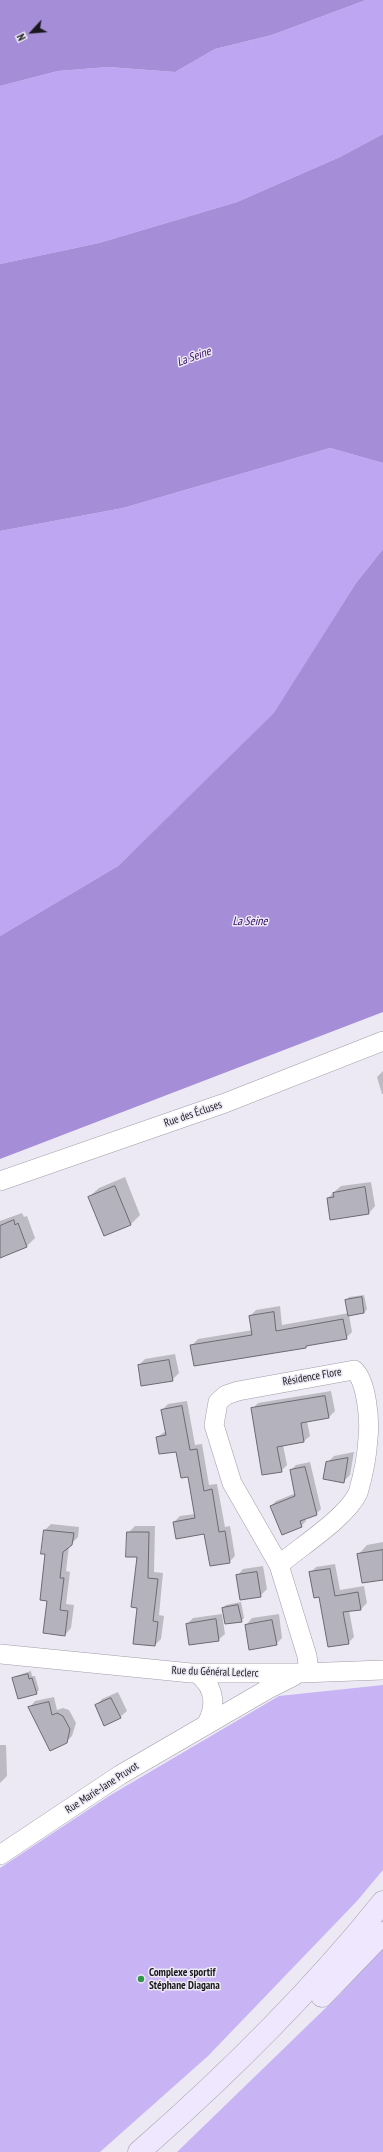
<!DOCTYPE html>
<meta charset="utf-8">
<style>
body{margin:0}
#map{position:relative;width:383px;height:2152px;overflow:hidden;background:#ece9f4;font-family:"PT Sans Narrow",sans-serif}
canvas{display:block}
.north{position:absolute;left:12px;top:12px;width:40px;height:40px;-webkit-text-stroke:3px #ece9f4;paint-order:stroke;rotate:244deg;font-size:11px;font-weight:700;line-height:16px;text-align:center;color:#1a181c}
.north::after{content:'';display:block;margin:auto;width:14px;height:18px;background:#1a181c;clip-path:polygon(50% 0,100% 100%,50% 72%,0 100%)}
</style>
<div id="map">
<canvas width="383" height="2152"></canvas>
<div class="north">N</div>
</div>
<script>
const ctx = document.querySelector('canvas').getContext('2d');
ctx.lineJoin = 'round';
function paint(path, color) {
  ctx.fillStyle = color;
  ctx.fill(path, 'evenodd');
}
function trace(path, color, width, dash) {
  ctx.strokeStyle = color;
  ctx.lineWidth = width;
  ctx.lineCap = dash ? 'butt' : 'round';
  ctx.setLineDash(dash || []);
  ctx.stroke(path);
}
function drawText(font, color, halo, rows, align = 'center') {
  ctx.font = font + ' "PT Sans Narrow",sans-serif';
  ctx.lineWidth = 3;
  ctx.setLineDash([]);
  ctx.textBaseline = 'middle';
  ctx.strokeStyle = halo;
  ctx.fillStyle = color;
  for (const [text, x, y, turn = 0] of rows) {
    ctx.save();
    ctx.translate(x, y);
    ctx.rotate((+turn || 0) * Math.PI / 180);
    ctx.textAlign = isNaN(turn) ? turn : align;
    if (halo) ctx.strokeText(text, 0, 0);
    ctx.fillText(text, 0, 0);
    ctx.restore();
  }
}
const green = new Path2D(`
 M383,1685v185l-26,31 -149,155 -108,96h-100v-284l109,-72 170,-100z
 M383,1946v206h-206l163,-158z`);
const forest = new Path2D(`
 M366,0h17v134l-43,23 -103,45 -138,41 -99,21v-178l58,-15 50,-4 67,5 40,-23 57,-14z
 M330,448l53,15v86l-27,34 -81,130 -157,153 -118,70v-405l123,-23z`);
const water = new Path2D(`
 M0,0h366l-94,35 -57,14 -40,23 -67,-5 -50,4 -58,15z
 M383,134v329l-53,-15 -207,60 -123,23v-267l99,-21 138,-41 103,-45z
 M383,549v463l-383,147v-223l118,-70 156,-153 82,-130z`);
const shadow = new Path2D(`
 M383,1071v23h-1l-5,-17z
 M125,1177l15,38 -9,9 -26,11 -16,-38 10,-9z
 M371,1182l4,24 -6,7 -38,6 -3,-21 6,-6 7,-6z
 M22,1213l2,4 3,-1 8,22 -8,8 -27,11v-36z
 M364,1295l3,14 -3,4 -15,2 3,17 -6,6 -38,6 -2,3 -114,-2 6,-6 55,-9 -3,-14 6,-6 24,-4 2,19 67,-12 -3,-13 3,-3z
 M175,1354l4,19 -7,7 -33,-15 6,-6z
 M331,1391l4,20 -6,6 -22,4 3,15 -6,5 -21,4 4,20 -6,6 -29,-62 6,-6z
 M187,1401l8,44 7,-1 7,41 8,-1 8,43 5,-1 5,30 -6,6 -24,-30 -31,-10 6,-6 15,-2 -6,-38 -13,-25 -19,-14 9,-6 -4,-21 6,-6z
 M354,1452l-4,23 -7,7 -16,-19 7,-7z
 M310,1462l11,47 -5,5 -11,4 1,3 -5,5 -30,-20 5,-5 20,-8 -5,-23 5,-5z
 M51,1524l28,3 -1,10 -9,9 -3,25 4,1 -4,32 8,1 -3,23 -6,7 -17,-35 -2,-47h-4l3,-23z
 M135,1526h20l-1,46 9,1 -4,42 5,1 -3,23 -6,6 -17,-38v-51l-10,-23z
 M383,1542v38l-20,2 -5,-27 9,-10z
 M335,1564l5,26 24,-4 3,17 -6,6 -12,1 5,27 -6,6 -28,-47 -10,-23 6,-6z
 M263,1566l4,23 -7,7 -23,-20 6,-7z
 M241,1602l3,16 -3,3 -18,-13 3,-3z
 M222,1614l3,20 -7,6 -31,-16 6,-6z
 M279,1614l3,24 -6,6 -30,-19 6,-7z
 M31,1671l1,5h3l4,14 -3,3 -23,-14 3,-3z
 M118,1692l9,19 -7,6 -24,-11 6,-7z
 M54,1697l3,13 6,-2 6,2 7,13 -4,13 -6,6 -36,-35 5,-6z
 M0,1745h6l1,31 -7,7z`);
const building = new Path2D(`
 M115,1186l16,39 -27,11 -16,-39z
 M365,1187l4,27 -39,6 -3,-22 7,-1 -1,-4z
 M14,1220l1,5 3,-2 9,24 -27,11v-32z
 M362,1297l2,16 -16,3 -3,-16z
 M274,1312l2,19 67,-12 4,20 -41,7v2l-112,18 -4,-21 62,-10 -3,-19z
 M169,1360l4,21 -32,5 -3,-21z
 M325,1396l4,22 -28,5 3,19 -27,5 5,25 -20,3 -11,-67z
 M182,1406l8,44 7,-1 7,42 8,-2 7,43 6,-1 5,32 -20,3 -6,-32 -28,5 -3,-17 22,-4 -7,-41 -7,1 -5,-26 -17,2 -3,-17 10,-2 -5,-25z
 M348,1458l-4,25 -21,-4 3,-17z
 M305,1467l12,48 -17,6 2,6 -20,8 -12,-29 25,-10 -5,-26z
 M44,1530l30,3 -2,12 -9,7 -3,26h4l-4,32 8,1 -3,25 -22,-3 4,-32 -7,-1 5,-46h-4z
 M127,1532h22l-1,46 10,1 -5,42 5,1 -3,24 -22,-2 4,-36 -6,-1 6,-50h-11z
 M383,1550v30l-21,3 -5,-29z
 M330,1569l5,27 23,-4 3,18 -18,2 6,32 -21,3 -9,-50 -5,1 -5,-26z
 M257,1572l4,25 -21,3 -4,-25z
 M238,1605l4,17 -17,2 -3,-16z
 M216,1619l3,22 -30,4 -3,-21z
 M272,1620l5,25 -28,5 -4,-25z
 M28,1674l1,5 3,-1 5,16 -19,5 -6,-21z
 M111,1698l10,20 -17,8 -9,-21z
 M49,1702l3,13 5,-2 6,3 7,13 -3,14 -17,8 -22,-44z`);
const street = new Path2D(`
 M0,1181l225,-78 158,-62
 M279,1565c22,-19 67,-47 79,-72 5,-17 9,-36 10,-55 2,-16 -1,-57 -14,-68l-116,21 -12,4 -8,7 -4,23 18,58 47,82 28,91 2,16
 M0,1654l191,19h110l82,-3
 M197,1673c18,14 20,33 9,52
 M0,1855l120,-80 148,-86 26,-13`);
const secondary = new Path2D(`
 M322,1996l61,-63
 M139,2152c88,-77 171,-159 244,-250`);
const markers = [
 [141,1979,4,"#31944a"]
];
const streetNames = [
 ["Rue des Écluses",193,1114,-19],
 ["Résidence Flore",312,1377,-10],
 ["Rue du Général Leclerc",215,1672,2],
 ["Rue Marie-Jane Pruvot",102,1788,-33]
];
const poiNames = [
 ["Complexe sportif",149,1973],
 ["Stéphane Diagana",149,1986]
];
const waterNames = [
 ["La Seine",194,357,-20],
 ["La Seine",250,922]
];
paint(green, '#c8b4f5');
paint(forest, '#bea6f3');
paint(water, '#a58dd8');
paint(shadow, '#0003');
paint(building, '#b4b2bc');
trace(building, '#6c6972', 1);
trace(street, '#9f9da7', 20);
trace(secondary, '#9f9da7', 23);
trace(street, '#fff', 19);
trace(secondary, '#eee7fd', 22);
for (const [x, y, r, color] of markers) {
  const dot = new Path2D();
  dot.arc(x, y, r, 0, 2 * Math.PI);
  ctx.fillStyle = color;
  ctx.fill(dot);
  trace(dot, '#ece9f4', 1.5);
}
drawText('11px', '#1a181c', '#ece9f4', streetNames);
drawText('bold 11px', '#1a181c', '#ece9f4', poiNames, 'left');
drawText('italic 12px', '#370b65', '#ece9f4', waterNames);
</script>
